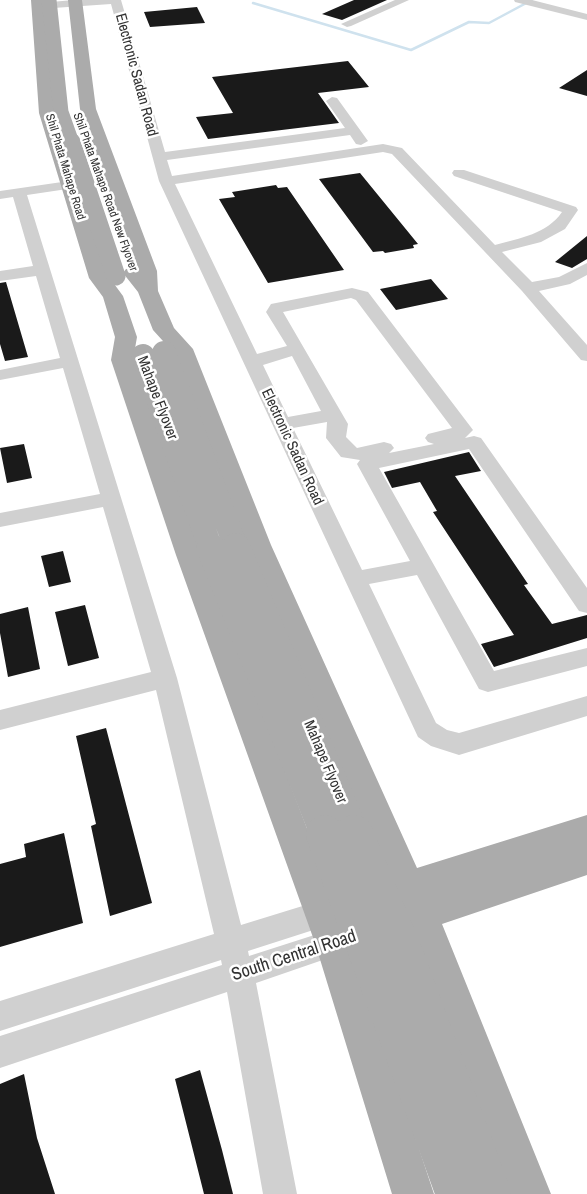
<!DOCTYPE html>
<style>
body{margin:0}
canvas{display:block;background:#fff}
</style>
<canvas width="587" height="1194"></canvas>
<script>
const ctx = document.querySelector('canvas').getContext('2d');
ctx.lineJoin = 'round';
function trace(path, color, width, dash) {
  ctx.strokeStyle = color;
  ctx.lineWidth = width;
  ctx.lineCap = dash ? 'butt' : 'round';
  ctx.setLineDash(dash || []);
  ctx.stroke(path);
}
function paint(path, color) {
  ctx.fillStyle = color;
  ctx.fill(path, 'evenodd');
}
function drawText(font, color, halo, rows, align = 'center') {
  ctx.font = font + ' "Archivo Narrow",sans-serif';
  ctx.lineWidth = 5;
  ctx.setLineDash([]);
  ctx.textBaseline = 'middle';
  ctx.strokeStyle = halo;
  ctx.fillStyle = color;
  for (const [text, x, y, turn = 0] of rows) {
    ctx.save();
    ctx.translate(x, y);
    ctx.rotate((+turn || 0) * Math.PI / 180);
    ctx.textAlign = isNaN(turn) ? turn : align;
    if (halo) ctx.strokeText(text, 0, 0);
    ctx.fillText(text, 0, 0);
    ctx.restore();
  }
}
const stream = new Path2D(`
 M253,3l158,47 58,-28 20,1 43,-23`);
const building = new Path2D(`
 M354,0h33l-45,20 -20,-6z
 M197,7l8,16 -55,4 -6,-15z
 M348,61l21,26 -51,6 21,30 -131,16 -12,-22 37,-4 -21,-36z
 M587,70v26l-28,-8z
 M360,173l58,71 -5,1 1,3 -29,5 -2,-2 -10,1 -54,-73z
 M276,185l2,3 9,-1 57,83 -76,13 -49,-84 16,-2 -3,-5z
 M587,236v23l-15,9 -17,-6z
 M431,279l17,20 -52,11 -16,-21z
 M6,282l22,75 -23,4 -5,-17v-61z
 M24,444l8,34 -25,5 -7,-35z
 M469,452l12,19 -26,5 73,108 -4,1 28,39 35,-9v23l-93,29 -13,-23 33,-9 -81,-123 4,-1 -17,-29 -28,6 -8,-16z
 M63,551l8,31 -22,5 -8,-31z
 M85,605l14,53 -31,8 -13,-54z
 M28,607l12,62 -32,8 -8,-44v-19z
 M106,728l46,175 -42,13 -19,-90 5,-2 -20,-88z
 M64,833l19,90 -83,24v-83l26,-7 -2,-13z
 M200,1070l22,80 11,44h-29l-29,-115z
 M24,1074l13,64 18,56h-55v-110z`);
const minor = new Path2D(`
 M74,0h47l44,152 180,-24 -19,-27 6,-4 5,1 31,43 -7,4 -5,-1 -6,-9 -183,25 5,16 211,-32 19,4 93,97c25,-7 52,-11 67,-33l-108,-36 -2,-3 2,-3h10l112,37 2,3 -13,19 -24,13 -39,10 30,30 27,-5 28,-14v12l-17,9 -31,7 48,54v16l-6,-1 -59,-69 -130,-137 -9,-2 -208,32 82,170 30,-8 -21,-34 5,-8 81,-16 16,4 102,134 3,4 -8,8 9,-2 7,2 106,150v25l-8,-2 -110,-162 -90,19 115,203 93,-23v18l-99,26 -9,-3 -62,-114 -48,9 67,139 11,7 12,3 128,-37v20l-128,39 -28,-9 -13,-9 -259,-556 -48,-177 -72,5 -5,-3 5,-3zM351,298l5,2 96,128 -24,6 -3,4 3,4 6,2 -45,9 5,-5 -3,-4 -7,-2 -27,6 -11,-11 2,-13 -65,-112zM292,356l29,55 -33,6 -25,-52zM327,422l-1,16 15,19 19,3 -3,4 53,97 -48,9 -69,-142z
 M395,0h14l-58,26 -4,1 -6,-3z
 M514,0h18l55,14v6l-72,-18z
 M69,181l5,1 2,3 -2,3 -47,7 150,483 64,247 81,-25 10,4 4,10 -4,10 -84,27 1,5 84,-27 10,4 5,10 -5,10 -87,30 41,211h-34l-36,-202 -227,76v-32l222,-71 -1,-5 -221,71v-30l214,-67 -58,-244 -156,40v-20l151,-38 -48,-165 -103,20v-14l100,-19 -37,-126 -63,12v-10l60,-12 -24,-82 -36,5v-10l33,-5 -20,-69 -13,2v-8z`);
const major = new Path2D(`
 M31,0h14l10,113 54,164 14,19 14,41 -4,23 69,195 149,388 83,251h-42l-77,-251 -139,-388 -65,-195 4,-23 -12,-40 -14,-19 -50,-165z
 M68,0h14l14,109 61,162 1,20 16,37 19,21 78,196 146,323 170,-53v60l-145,49 109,270h-42l-98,-260 -8,3 -12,-5 -6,-12 6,-12 -12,-5 -5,-11 5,-11 8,-3 -142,-333 -73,-194 -19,-21 -15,-38 -15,-19 3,-4 10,-1 -56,-159z`);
const majorBridgeFar4 = new Path2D(`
 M49,0l12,112 11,31`);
const majorBridgeFar3 = new Path2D(`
 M71,142l45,134`);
const majorBridgeFar2 = new Path2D(`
 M164,353l73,197
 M143,356l68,194`);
const majorBridgeFar1 = new Path2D(`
 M211,548l114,287
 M236,548l119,287`);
const majorBridge = new Path2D(`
 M325,834l130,360
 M354,834l51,122 87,238`);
const farStreetnames = [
 ["Shil Phata Mahape Road",65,167,73],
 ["Shil Phata Mahape Road New Flyover",105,192,70]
];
const streetNames = [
 ["Electronic Sadan Road",136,75,75],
 ["Mahape Flyover",157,398,69],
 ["Electronic Sadan Road",292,447,65],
 ["Mahape Flyover",325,762,67]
];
const nearStreetnames = [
 ["South Central Road",294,956,-18]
];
trace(stream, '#cfe2ee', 2.5);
paint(building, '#1a1a1a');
paint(minor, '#d0d0d0');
paint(major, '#ababab');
trace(majorBridgeFar4, '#ababab', 15);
trace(majorBridgeFar3, '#ababab', 19);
trace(majorBridgeFar2, '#ababab', 24);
trace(majorBridgeFar1, '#ababab', 29);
trace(majorBridge, '#ababab', 38);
drawText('12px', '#333', '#fff', farStreetnames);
drawText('15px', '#333', '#fff', streetNames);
drawText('18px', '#333', '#fff', nearStreetnames);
</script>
